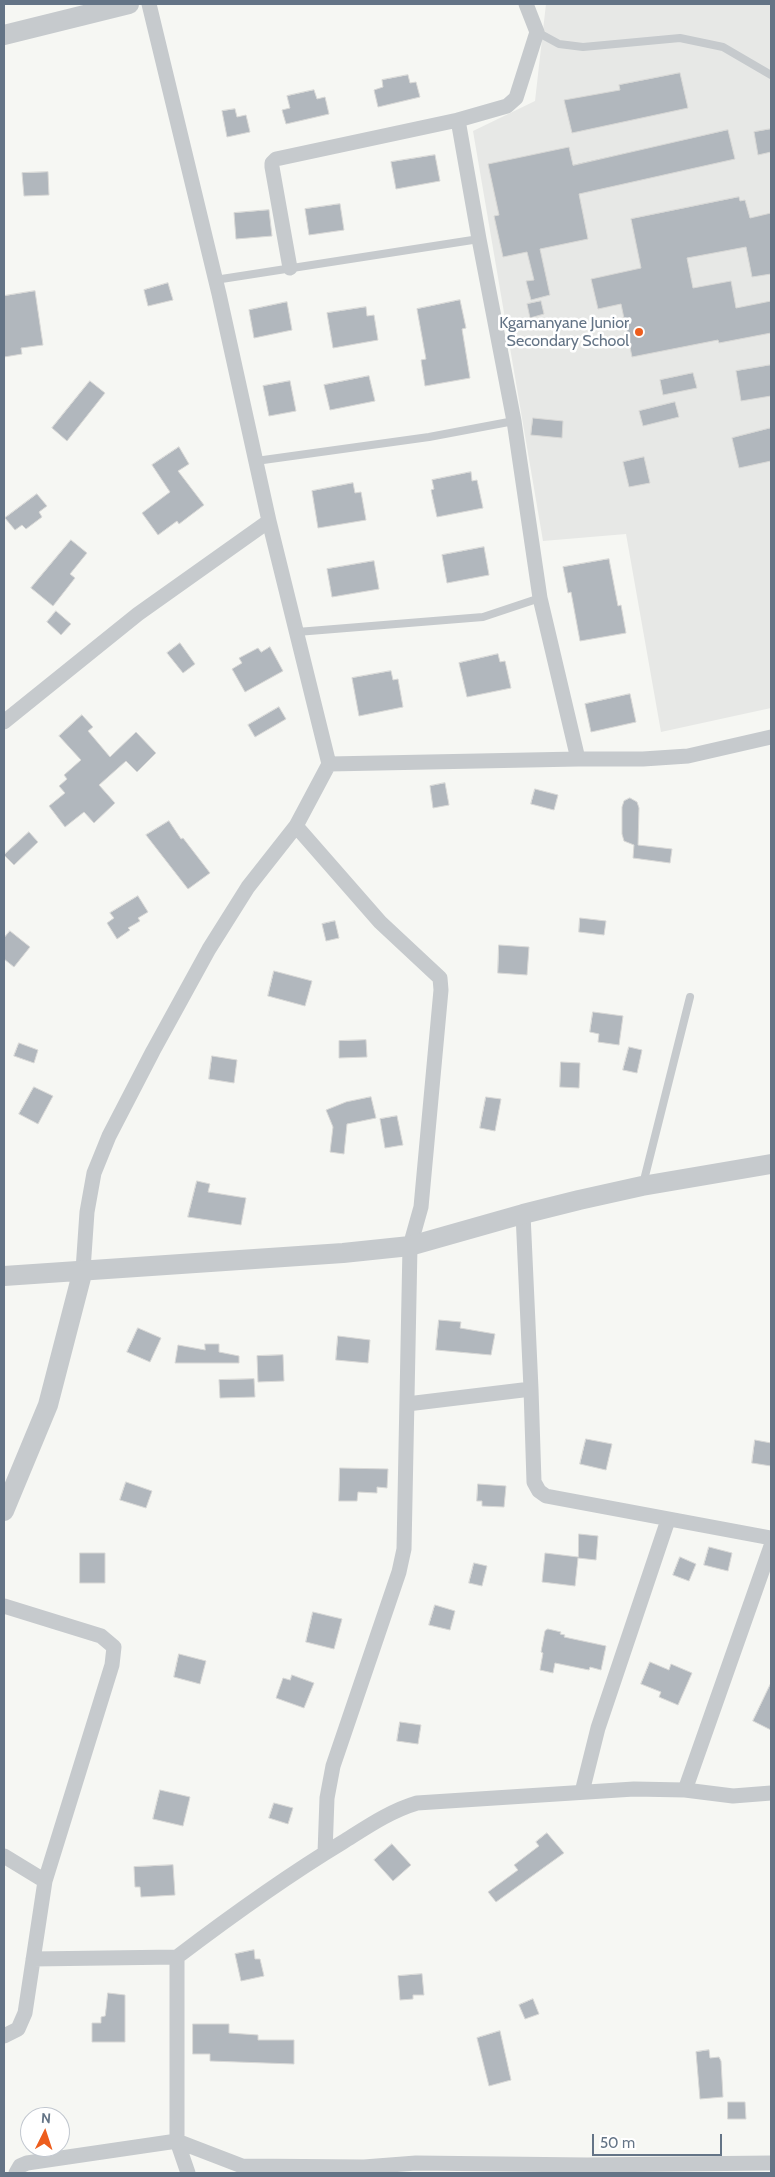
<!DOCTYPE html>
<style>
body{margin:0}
#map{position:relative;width:775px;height:2177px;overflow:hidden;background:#f6f7f3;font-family:Cabin,sans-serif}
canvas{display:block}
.frame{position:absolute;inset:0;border:5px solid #647486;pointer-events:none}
.north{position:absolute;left:20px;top:2107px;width:50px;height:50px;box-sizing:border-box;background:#fff;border:1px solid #c1c7cf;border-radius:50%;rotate:4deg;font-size:14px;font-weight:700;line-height:20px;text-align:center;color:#647486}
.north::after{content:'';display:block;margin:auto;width:18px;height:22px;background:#ed5d1d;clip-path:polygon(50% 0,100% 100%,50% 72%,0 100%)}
.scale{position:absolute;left:592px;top:2134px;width:130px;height:22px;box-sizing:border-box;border:2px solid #647486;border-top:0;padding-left:6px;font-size:15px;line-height:18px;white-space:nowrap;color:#647486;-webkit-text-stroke:4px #fff;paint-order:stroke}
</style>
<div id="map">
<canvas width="775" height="2177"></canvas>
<div class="frame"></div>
<div class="north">N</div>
<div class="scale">50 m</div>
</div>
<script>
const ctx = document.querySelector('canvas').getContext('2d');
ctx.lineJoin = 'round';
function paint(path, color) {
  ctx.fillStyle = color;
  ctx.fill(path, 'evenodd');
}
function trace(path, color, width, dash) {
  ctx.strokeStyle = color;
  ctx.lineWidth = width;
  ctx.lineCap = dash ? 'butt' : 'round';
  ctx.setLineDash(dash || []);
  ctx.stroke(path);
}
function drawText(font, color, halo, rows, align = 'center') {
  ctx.font = font + ' Cabin,sans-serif';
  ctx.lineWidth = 5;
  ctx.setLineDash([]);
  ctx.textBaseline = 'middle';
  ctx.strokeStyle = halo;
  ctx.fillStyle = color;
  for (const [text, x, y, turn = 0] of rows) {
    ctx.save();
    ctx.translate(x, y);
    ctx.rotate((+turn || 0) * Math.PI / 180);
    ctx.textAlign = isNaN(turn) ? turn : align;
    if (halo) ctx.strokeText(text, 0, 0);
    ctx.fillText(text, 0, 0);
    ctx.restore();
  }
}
const built = new Path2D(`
 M546,4h225v704l-110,24 -35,-198 -83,7 -70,-410 62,-30z`);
const building = new Path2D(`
 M680,73l8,35 -116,25 -8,-33 56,-10 -1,-5z
 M408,75l2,8 6,-1 4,15 -42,10 -4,-17 9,-3 -1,-7z
 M314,90l3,9 8,-2 4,17 -43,10 -4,-14 8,-2 -3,-12z
 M235,109l2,8 9,-2 4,17 -23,5 -5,-26z
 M771,129v23l-13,3 -4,-23z
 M728,130l7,29 -156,35 9,45 -48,10 10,46 -19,5 -5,-19 8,-1 -7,-28 -24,5 -9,-41 5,-1 -11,-51 81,-17 4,18z
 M435,155l5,26 -44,8 -5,-27z
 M48,172l1,23 -25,1 -2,-23z
 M739,197l1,4 5,-1 5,18 21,-5v61l-19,3 -6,-30 -59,11 6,30 38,-7 5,27 35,-7v32l-52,10 -1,-3 -86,17 -11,-53 -23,5 -7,-30 50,-11 -10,-49z
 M340,204l4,26 -35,5 -4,-26z
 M269,210l3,26 -36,3 -2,-26z
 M168,283l5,17 -25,6 -4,-16z
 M35,291l8,54 -22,3 1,6 -18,3v-61z
 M460,300l6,28 -4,1 8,49 -45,8 -4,-26 5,-1 -9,-50z
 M541,301l3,13 -14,4 -3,-14z
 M287,302l5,28 -38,8 -5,-28z
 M366,307l1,9 7,-1 4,25 -45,8 -6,-35z
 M771,365v31l-30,5 -5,-30z
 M693,373l4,15 -34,7 -3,-15z
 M369,376l6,25 -45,9 -6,-25z
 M90,381l15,12 -38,48 -15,-13z
 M290,381l6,30 -27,5 -6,-30z
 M675,402l4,15 -36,9 -4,-15z
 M533,418l30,3 -1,17 -31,-3z
 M771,428v33l-32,7 -7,-30z
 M179,447l10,17 -11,7 26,34 -25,19 -2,-3 -19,14 -16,-22 28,-21 -18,-27z
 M644,457l6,26 -21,4 -6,-25z
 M471,472l1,9 5,-1 6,28 -46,9 -6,-27 3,-1 -2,-9z
 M353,483l2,10 6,-1 5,28 -48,8 -6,-37z
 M37,494l10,12 -8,6 3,5 -16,12 -4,-4 -7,5 -10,-12z
 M71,540l16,13 -17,21 5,4 -22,28 -22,-18z
 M484,547l5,28 -42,8 -5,-28z
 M609,559l9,47 3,-1 5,28 -46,8 -9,-49 -3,1 -5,-26z
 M374,561l5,28 -47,8 -5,-28z
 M56,611l15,13 -10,11 -14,-13z
 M180,643l15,21 -12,9 -16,-20z
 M270,647l13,24 -38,21 -13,-23 10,-6 -3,-5 19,-10 3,4z
 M498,654l2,8 5,-1 6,27 -44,9 -8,-34z
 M391,671l2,9 5,-1 5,28 -44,9 -7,-38z
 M630,694l6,28 -45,10 -6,-28z
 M279,707l7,12 -31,18 -7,-12z
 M82,715l11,12 -5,4 22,26 26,-25 20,21 -19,19 -11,-11 -27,24 16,18 -21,20 -10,-11 -19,15 -16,-21 16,-13 -6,-7 8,-7 -3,-4 17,-15 -22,-24z
 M445,783l4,22 -16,3 -3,-22z
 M535,789l23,6 -4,15 -23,-6z
 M630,798l7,4 2,6 -1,37 34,4 -2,14 -37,-5 1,-13 -10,-4 -2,-7v-27l2,-6z
 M169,821l12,18 2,-1 27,35 -22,16 -42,-54z
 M29,832l9,10 -24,23 -10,-10z
 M138,896l10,16 -10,6 2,3 -12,7 2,2 -13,9 -10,-16 7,-5 -4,-5z
 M580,918l26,3 -2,14 -25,-3z
 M335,921l4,17 -13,3 -4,-17z
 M10,931l20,16 -16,20 -10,-8v-21z
 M499,945l30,2 -2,28 -29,-2z
 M274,971l38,10 -7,25 -37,-10z
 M593,1012l30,4 -4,29 -21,-3 1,-8 -9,-2z
 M366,1040l1,17 -28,1v-17z
 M19,1043l19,7 -4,13 -20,-7z
 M629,1047l13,3 -5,23 -14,-3z
 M212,1056l25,4 -3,23 -25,-4z
 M561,1062l19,1 -1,25 -19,-1z
 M34,1087l19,9 -15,28 -19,-10z
 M371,1097l5,21 -29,6 -3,30 -14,-2 3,-25 -7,-17 20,-8z
 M486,1097l15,2 -6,32 -15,-3z
 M397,1116l6,29 -18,3 -5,-29z
 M197,1181l13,3 -2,8 38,6 -5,27 -53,-8z
 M439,1320l22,2 -1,6 35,6 -4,21 -55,-5z
 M138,1328l23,10 -11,24 -23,-10z
 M338,1336l32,4 -2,23 -32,-3z
 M205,1344h14v8l20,4v7h-64l3,-18 27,5z
 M283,1355l1,26 -26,1 -1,-26z
 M254,1379l1,18 -35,1 -1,-18z
 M586,1439l26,5 -6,26 -26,-6z
 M755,1440l16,3v23l-19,-3z
 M340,1468l48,1 -1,19 -10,-1v6l-19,-1 -1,9h-18z
 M126,1482l26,9 -6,17 -26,-8z
 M478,1484l28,2 -2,21 -22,-1v-5h-5z
 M579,1534l19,2 -2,24 -18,-2 -3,28 -33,-4 3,-29 33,4z
 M709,1547l23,6 -4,18 -24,-6z
 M80,1553h25v30h-25z
 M680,1557l16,7 -7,17 -16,-6z
 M474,1563l13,3 -5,20 -13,-3z
 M435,1605l20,6 -5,19 -21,-5z
 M313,1612l29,7 -8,30 -28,-7z
 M548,1629l13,3 -1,2 5,1 -1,2 42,9 -5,24 -11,-3 -1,3 -34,-7 -2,10 -13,-3 3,-17 -2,-1 4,-21z
 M179,1654l27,7 -6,23 -26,-7z
 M650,1662l19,8 2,-6 21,9 -14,32 -19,-8 2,-5 -20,-8z
 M292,1675l22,8 -10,25 -28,-10 7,-20 7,2z
 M771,1683v47l-18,-9z
 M400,1722l21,3 -3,19 -21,-3z
 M160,1790l30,7 -7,29 -30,-7z
 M274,1803l19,5 -5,16 -19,-6z
 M547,1833l17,20 -68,49 -8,-10 30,-22 -4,-5 25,-19 -3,-4z
 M392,1844l19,21 -18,16 -19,-21z
 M173,1865l2,30 -34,2 -1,-10h-5l-1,-20z
 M254,1950l1,9h5l4,17 -23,5 -6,-27z
 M422,1974l2,21h-11v4l-13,1 -2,-24z
 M108,1993l17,2v47h-33v-19h9v-6l4,-1z
 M533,1999l6,15 -14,5 -6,-14z
 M193,2024h36v9l29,2v5h36v24l-84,-3v-7h-17z
 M500,2031l11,49 -22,6 -12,-48z
 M709,2050l1,8 9,-1 2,4 2,36 -23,2 -4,-47z
 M728,2102h17l1,17h-18z`);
const service = new Path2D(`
 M537,32l22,12 24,3 97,-9 43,9 48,28
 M215,280l264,-41
 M256,461l173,-24 85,-16
 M297,632l186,-15 57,-19
 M643,1184l47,-187`);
const minor = new Path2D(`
 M526,4l11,28 -21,66 -9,8 -49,14 21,119 35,182 26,177 38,161
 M290,268l-18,-101v-4l4,-4 182,-39
 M4,722l134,-108 131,-93
 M329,764l249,-5h65l45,-3 83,-19
 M296,826l84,96 60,56 1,12 -20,217 -11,39 -6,303 -5,23 -66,194 -6,32 -2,55
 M83,1270l4,-58 7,-39 15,-37 44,-85 56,-102 39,-62 48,-61 33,-62 -60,-243 -50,-227 -70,-290
 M531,1389l3,93 5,9 7,5 225,42
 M407,1404l124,-15 -8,-175
 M4,1606l97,30 13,11 -2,18 -67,216 -20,132 -7,16 -14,7
 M685,1790l86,-244
 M582,1792l16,-64 70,-208
 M4,1856l41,25
 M33,1959l144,-2
 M16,2173l4,-7 7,-3 150,-22 65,25 122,1 52,-4 171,2 184,-2
 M188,2173l-11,-32v-184c54,-41 108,-80 166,-115 24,-15 47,-31 74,-39l217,-14 51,1 48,6 38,-3`);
const tertiary = new Path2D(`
 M4,35l125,-31
 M4,1276l339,-23 67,-7 113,-32 56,-14 63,-14 129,-22
 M4,1511l44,-106 35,-135`);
const markers = [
 [639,332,5,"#ed5d1d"]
];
const poiNames = [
 ["Kgamanyane Junior",629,323],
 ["Secondary School",629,341]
];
paint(built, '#e7e8e6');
paint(building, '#b1b7bd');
trace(building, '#d8d8d6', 1);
trace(service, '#c6cacd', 8);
trace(minor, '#c6cacd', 15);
trace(tertiary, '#c6cacd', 20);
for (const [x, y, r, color] of markers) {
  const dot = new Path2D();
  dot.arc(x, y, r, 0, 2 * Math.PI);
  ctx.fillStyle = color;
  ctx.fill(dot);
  trace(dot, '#fff', 2);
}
drawText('16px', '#647486', '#fff', poiNames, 'right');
</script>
